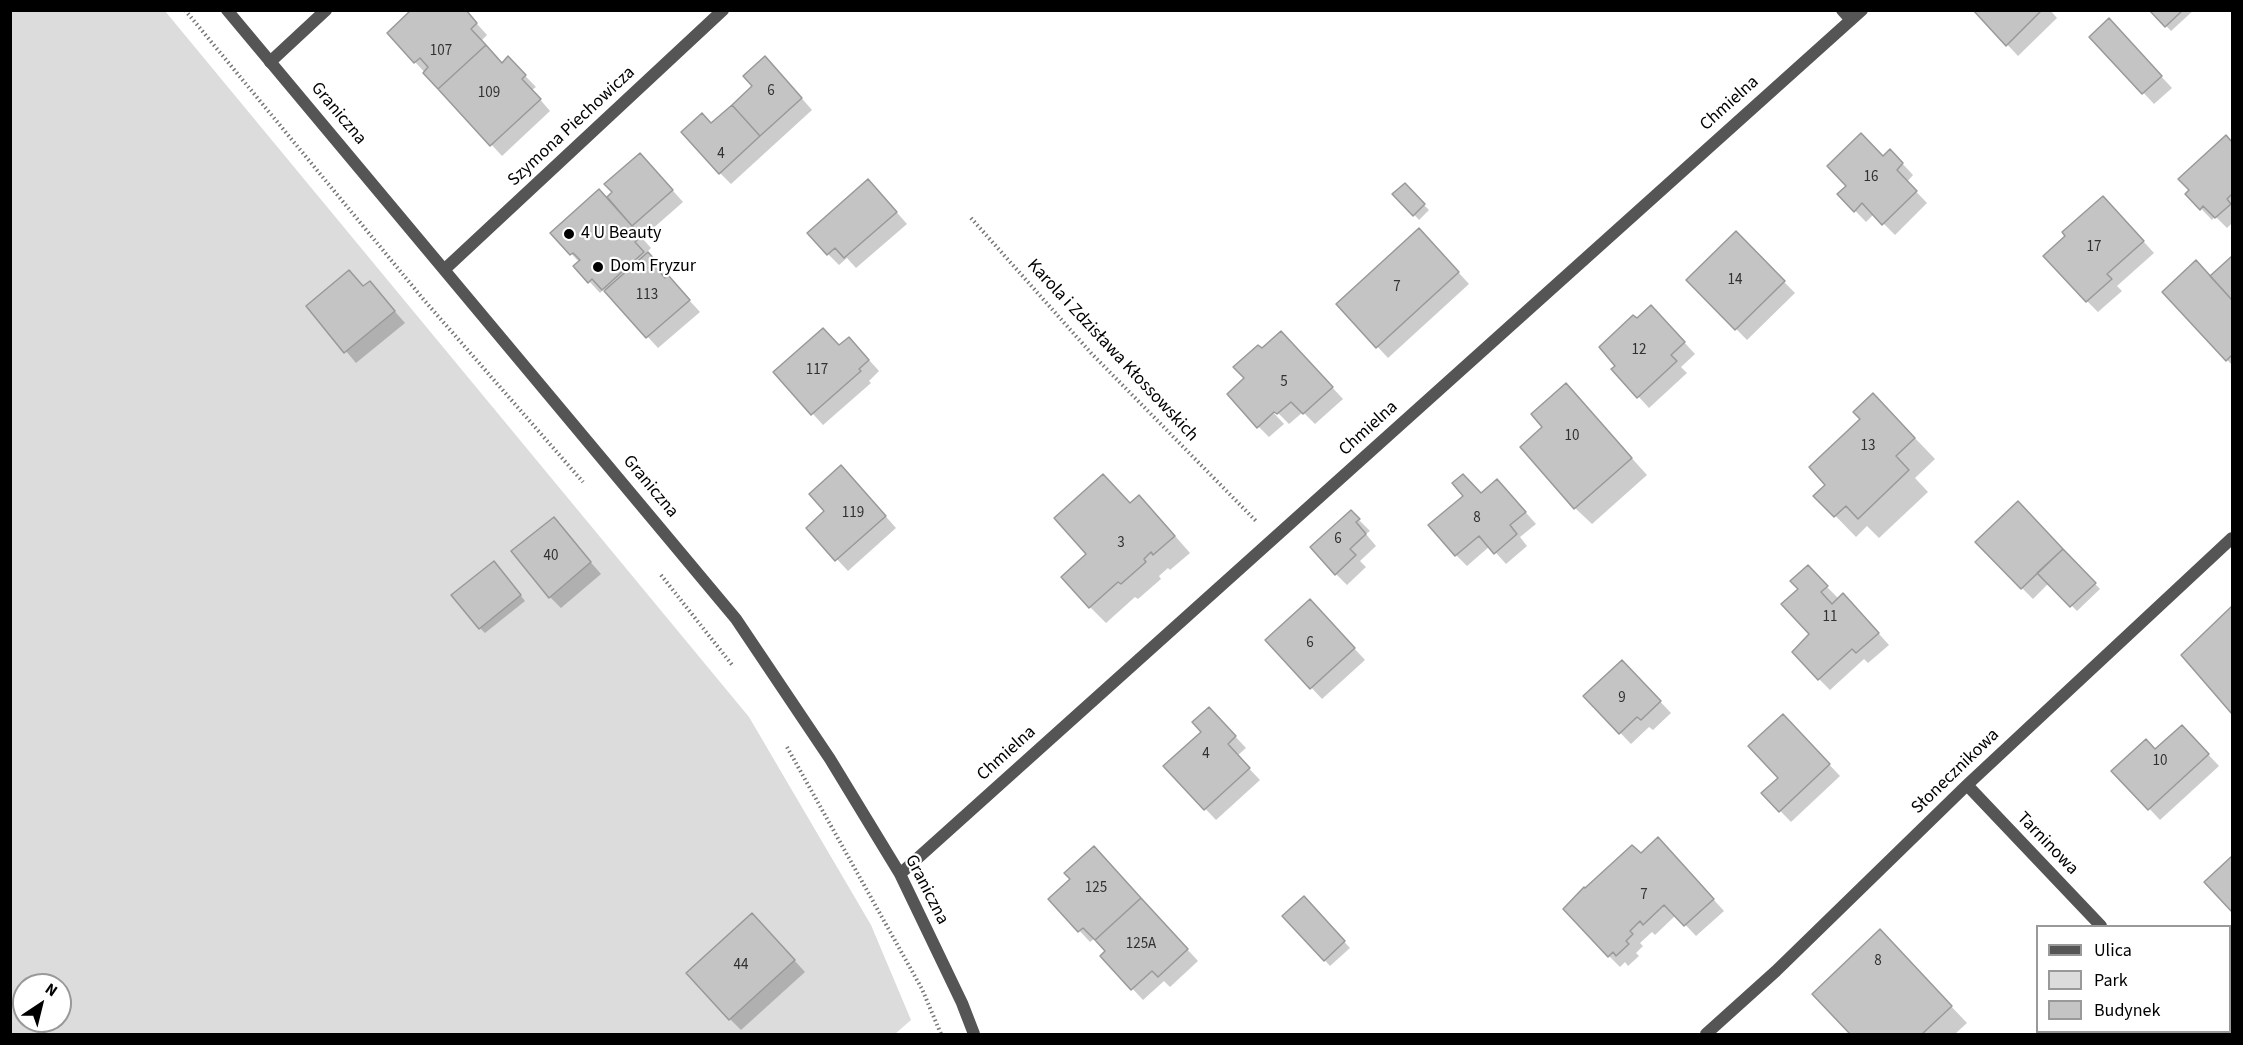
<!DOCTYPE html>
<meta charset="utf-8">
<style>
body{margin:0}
#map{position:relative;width:2243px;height:1045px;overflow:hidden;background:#fff;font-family:"Source Sans 3",sans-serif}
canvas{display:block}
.frame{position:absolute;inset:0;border:12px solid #000;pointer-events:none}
.legend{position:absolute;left:2036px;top:925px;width:195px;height:108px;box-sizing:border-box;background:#fff;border:2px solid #999;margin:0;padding:8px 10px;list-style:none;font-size:18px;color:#000}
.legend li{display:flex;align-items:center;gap:12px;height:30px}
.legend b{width:30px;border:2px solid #999}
.north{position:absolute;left:12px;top:973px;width:60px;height:60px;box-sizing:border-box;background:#fff;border:2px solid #999;border-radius:50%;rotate:35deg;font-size:16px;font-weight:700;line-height:24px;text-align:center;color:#000}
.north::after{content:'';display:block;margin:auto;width:21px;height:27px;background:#000;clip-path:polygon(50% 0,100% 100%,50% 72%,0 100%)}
</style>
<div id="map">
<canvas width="2243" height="1045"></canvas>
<div class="frame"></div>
<ul class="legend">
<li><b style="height:8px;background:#555"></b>Ulica</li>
<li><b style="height:16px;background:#dcdcdc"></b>Park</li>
<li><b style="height:16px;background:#c4c4c4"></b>Budynek</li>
</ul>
<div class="north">N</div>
</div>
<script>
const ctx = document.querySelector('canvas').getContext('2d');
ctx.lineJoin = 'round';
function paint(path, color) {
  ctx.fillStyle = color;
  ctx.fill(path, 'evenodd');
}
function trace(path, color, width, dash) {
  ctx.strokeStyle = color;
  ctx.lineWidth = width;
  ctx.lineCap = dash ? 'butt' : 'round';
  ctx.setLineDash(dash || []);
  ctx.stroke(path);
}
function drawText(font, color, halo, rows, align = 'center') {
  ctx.font = font + ' "Source Sans 3",sans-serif';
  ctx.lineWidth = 4.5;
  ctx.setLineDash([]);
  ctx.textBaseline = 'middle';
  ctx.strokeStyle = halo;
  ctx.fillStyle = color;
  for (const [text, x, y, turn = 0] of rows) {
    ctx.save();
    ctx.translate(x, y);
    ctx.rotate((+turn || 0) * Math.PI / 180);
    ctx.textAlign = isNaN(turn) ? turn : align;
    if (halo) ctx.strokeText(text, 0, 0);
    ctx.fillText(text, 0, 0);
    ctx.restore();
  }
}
const green = new Path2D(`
 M10,11h155l584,706 122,208 40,95 -16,14h-884zM24,985h36v36h-36z`);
const shadow = new Path2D(`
 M1975,10h75l7,8 -39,38z
 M2151,10h43l-23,21z
 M470,16l17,19 -6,6 21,23 6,-6 28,29 -4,3 18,21 -48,45 -87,-94z
 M2120,32l52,56 -18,16 -63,-67z
 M776,69l36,41 -81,74 -11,-11 -9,-48z
 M2226,137l6,6v80l-5,5 -12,-12 -3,4 -25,-26z
 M1901,162l12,13 -6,7 20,21 -32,32 -21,-21 -8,8 -27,-28z
 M651,166l32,36 -41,36 9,10 -5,5 54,59 -42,36 -54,-59 -4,4 -25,-27 4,-4 -27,-29 55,-34z
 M1404,185l25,25 -10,10 -24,-26z
 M879,192l28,32 -51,44 -9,-10 -8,7 -11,-11z
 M2114,209l40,44 -37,33 5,5 -24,21 -11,-11z
 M1736,233l59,60 -48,47 -59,-60z
 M1430,241l39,43 -81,74 -50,-54z
 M2232,258v107l-68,-73 47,-14z
 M370,283l35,40 -49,40 -48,-57 56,-18z
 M1662,318l33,36 -14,13 6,6 -38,35 -11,-12 -21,-30 20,-46z
 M1292,344l51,55 -28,25 -12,-12 -14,12 -16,-16 -2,2 13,14 -15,13 -11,-11 -12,-48z
 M839,347l21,3 19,21 -10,10 2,2 -48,42 -48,-53z
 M1566,385l81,90 -55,49 -17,-16 -30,-81z
 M1894,416l41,43 -20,19 13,14 -49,46 -12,-12 -11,11 -40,-41z
 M852,478l44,50 -48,43 -40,-43 19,-17z
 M1508,492l28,32 -16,13 7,9 -21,18 -16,-18 -23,20 -11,-11 25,-61z
 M1351,512l19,19 -4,3 10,12 -16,15 6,6 -19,18 -11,-11z
 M1155,513l35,40 -20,17 -2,-2 -9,8 2,3 -23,20 -3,-2 -29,26 -16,-16 -1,-52z
 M2029,514l71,75 -23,22 -28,-28 -16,16 -11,-11z
 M553,519l48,55 -40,34 -11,-11z
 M499,568l26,33 -40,32 -5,-5z
 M1819,579l20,20 15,7 35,39 -21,18 -4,-4 -34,31 -11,-11 -19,-90z
 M2232,609v102l-49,-55z
 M1321,612l44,48 -43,39 -55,-59z
 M1633,673l38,40 -18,17 -4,-3 -18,17 -46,-48z
 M1220,720l26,28 -9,8 23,24 -44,40 -51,-54z
 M1794,727l46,49 -49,46 -28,-29 17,-15z
 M2193,738l26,28 -59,54 -46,-49 42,-20z
 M1669,850l55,61 -28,25 -20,-21 -21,20 -3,-3 -12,11 3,3 -7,7 3,3 -11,10 -3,-4 -5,5 -11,-11 32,-101z
 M2232,858v52l-25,-28z
 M1105,859l93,102 -28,26 -6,-6 -21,19 -41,-44 5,-4 -12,-14 -5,4 -40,-43z
 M1304,898l46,50 -20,18 -46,-50z
 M763,926l42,46 -64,58 -11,-11z
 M1896,948l71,75 -12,11h-103l-38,-40z`);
const building = new Path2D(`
 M411,10h55l11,13 -6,6 15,16 -48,44 -15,-16 5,-6 -8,-9 -6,5 -27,-30z
 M1973,10h69l-36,36z
 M2149,10h34l-18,17z
 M2109,18l53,58 -20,18 -53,-57z
 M486,45l16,18 6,-7 18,19 -4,4 19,20 -51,47 -52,-57z
 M765,56l37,42 -42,38 -28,-31 20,-19 -9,-10z
 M732,105l28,31 -41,38 -38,-42 21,-19 9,10z
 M1861,133l22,23 7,-7 13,14 -6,7 20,21 -35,34 -20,-22 -8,9 -17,-18 9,-8 -19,-20z
 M2226,135l6,7v52l-5,5 4,5 -16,14 -12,-12 -3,4 -15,-16 4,-4 -11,-11z
 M640,153l33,37 -41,36 -25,-29 5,-5 -8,-8z
 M868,179l29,33 -53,46 -9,-10 -8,7 -20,-22z
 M1405,183l20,21 -12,12 -21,-22z
 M599,189l42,47 -6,6 9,10 -42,38 -10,-11 -4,4 -15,-17 7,-6 -7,-7 -3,2 -20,-22z
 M2103,196l41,45 -37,33 5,5 -26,23 -43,-46 22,-20 -3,-4z
 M1419,228l40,44 -83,76 -40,-44z
 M1736,231l49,50 -50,49 -49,-50z
 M648,252l13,15 -3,3 7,8 3,-3 22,25 -44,38 -42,-47z
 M2232,256v44l-22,-24z
 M2196,260l36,40v55l-6,6 -64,-69z
 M349,270l14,16 7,-5 25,30 -51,42 -38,-47z
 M1651,305l34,37 -14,13 6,6 -40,37 -26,-29 4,-3 -16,-19 34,-32 4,3z
 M823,328l16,17 10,-8 20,23 -10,9 2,2 -50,44 -38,-43z
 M1281,331l52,56 -30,27 -12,-12 -14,12 -3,-2 -17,16 -30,-34 17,-16 -11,-11 25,-22 4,3z
 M1566,383l66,75 -58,51 -54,-62 22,-20 -11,-13z
 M1873,393l42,45 -19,18 13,14 -51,49 -12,-13 -12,11 -21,-21 12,-11 -16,-18 51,-48 -7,-7z
 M841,465l45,51 -51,45 -29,-33 18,-17 -15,-17z
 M1103,474l27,29 9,-8 36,41 -22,19 -2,-3 -7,7 2,3 -25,22 -3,-2 -29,26 -28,-31 25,-23 -32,-36z
 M1463,474l18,19 16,-14 29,33 -16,13 7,9 -23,20 -15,-18 -24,20 -27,-31 35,-29 -11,-13z
 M2018,501l45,48 -42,40 -46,-47z
 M1351,510l9,9 -4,3 10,12 -16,15 6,6 -21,20 -25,-28z
 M554,517l37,45 -42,36 -38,-47z
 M2063,549l33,34 -26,24 -33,-34z
 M494,561l27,34 -42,34 -28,-34z
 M1808,565l20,21 -7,6 11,12 11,-11 36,40 -23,20 -4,-4 -34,31 -26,-28 17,-18 -28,-30 17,-15 -8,-8z
 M1310,599l45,49 -45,41 -45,-49z
 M2232,606v108l-51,-59z
 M1622,660l39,41 -20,19 -4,-3 -18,17 -36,-38z
 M1209,707l27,29 -8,8 22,24 -46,42 -41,-44 38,-34 -9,-10z
 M1783,714l47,50 -51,48 -18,-19 17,-15 -30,-32z
 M2182,725l27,29 -61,56 -37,-39 35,-32 9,10z
 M1658,837l56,62 -30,27 -20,-21 -21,20 -3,-4 -10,10 3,3 -7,7 3,3 -13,12 -3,-4 -5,5 -45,-48 21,-22 1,1 47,-43 9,8z
 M1094,846l47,52 -46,42 -12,-12 -5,4 -30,-33 22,-20 -6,-6z
 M2232,856v56l-28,-30z
 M1304,896l41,45 -21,20 -42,-45z
 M1141,898l47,51 -30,28 -6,-6 -21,19 -31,-34 5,-5 -10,-11z
 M752,913l43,47 -66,60 -43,-47z
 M1880,929l72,77 -30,28h-72l-38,-40z`);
const path = new Path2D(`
 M185,10l239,290 159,182
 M971,218l120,135 165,168
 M661,575l72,91
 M787,747l135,242 19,45`);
const lane = new Path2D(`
 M270,62l56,-52
 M445,269l278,-259`);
const street = new Path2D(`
 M227,10l509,609 94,140 70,115 62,129 12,31
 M1842,10l9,10
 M1967,785l134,141
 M900,874l962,-864
 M2201,1032l3,2
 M1706,1034l70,-63 191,-186 265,-247`);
const markers = [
 [569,234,6,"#000"],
 [598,267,6,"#000"]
];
const numberNames = [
 ["107",441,52],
 ["6",771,92],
 ["109",489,94],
 ["4",721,155],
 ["16",1871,178],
 ["17",2094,248],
 ["14",1735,281],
 ["7",1397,288],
 ["113",647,296],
 ["12",1639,351],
 ["117",817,371],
 ["5",1284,383],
 ["10",1572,437],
 ["13",1868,447],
 ["119",853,514],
 ["8",1477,519],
 ["6",1338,540],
 ["3",1121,544],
 ["40",551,557],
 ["11",1830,618],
 ["6",1310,644],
 ["9",1622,699],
 ["4",1206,755],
 ["10",2160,762],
 ["125",1096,889],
 ["7",1644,896],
 ["125A",1141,945],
 ["8",1878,962],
 ["44",741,966]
];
const streetNames = [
 ["Chmielna",1730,104,-42],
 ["Graniczna",338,114,50],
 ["Szymona Piechowicza",572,127,-43],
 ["Karola i Zdzisława Kłossowskich",1112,351,47],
 ["Chmielna",1369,429,-42],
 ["Graniczna",650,487,50],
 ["Chmielna",1007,754,-42],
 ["Słonecznikowa",1956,772,-44],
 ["Tarninowa",2047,844,46],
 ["Graniczna",926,890,63]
];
const poiNames = [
 ["4 U Beauty",581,234],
 ["Dom Fryzur",610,267]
];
paint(green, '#dcdcdc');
paint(shadow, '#0003');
paint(building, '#c4c4c4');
trace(building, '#999', 1.5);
trace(path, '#777', 4, [1.5, 3]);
trace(lane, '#555', 12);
trace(street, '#555', 12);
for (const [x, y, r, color] of markers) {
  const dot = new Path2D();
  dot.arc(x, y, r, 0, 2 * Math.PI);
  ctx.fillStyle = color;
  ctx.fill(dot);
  trace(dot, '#fff', 2);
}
drawText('15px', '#313131', null, numberNames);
drawText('18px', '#000', '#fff', streetNames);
drawText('18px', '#000', '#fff', poiNames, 'left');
</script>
